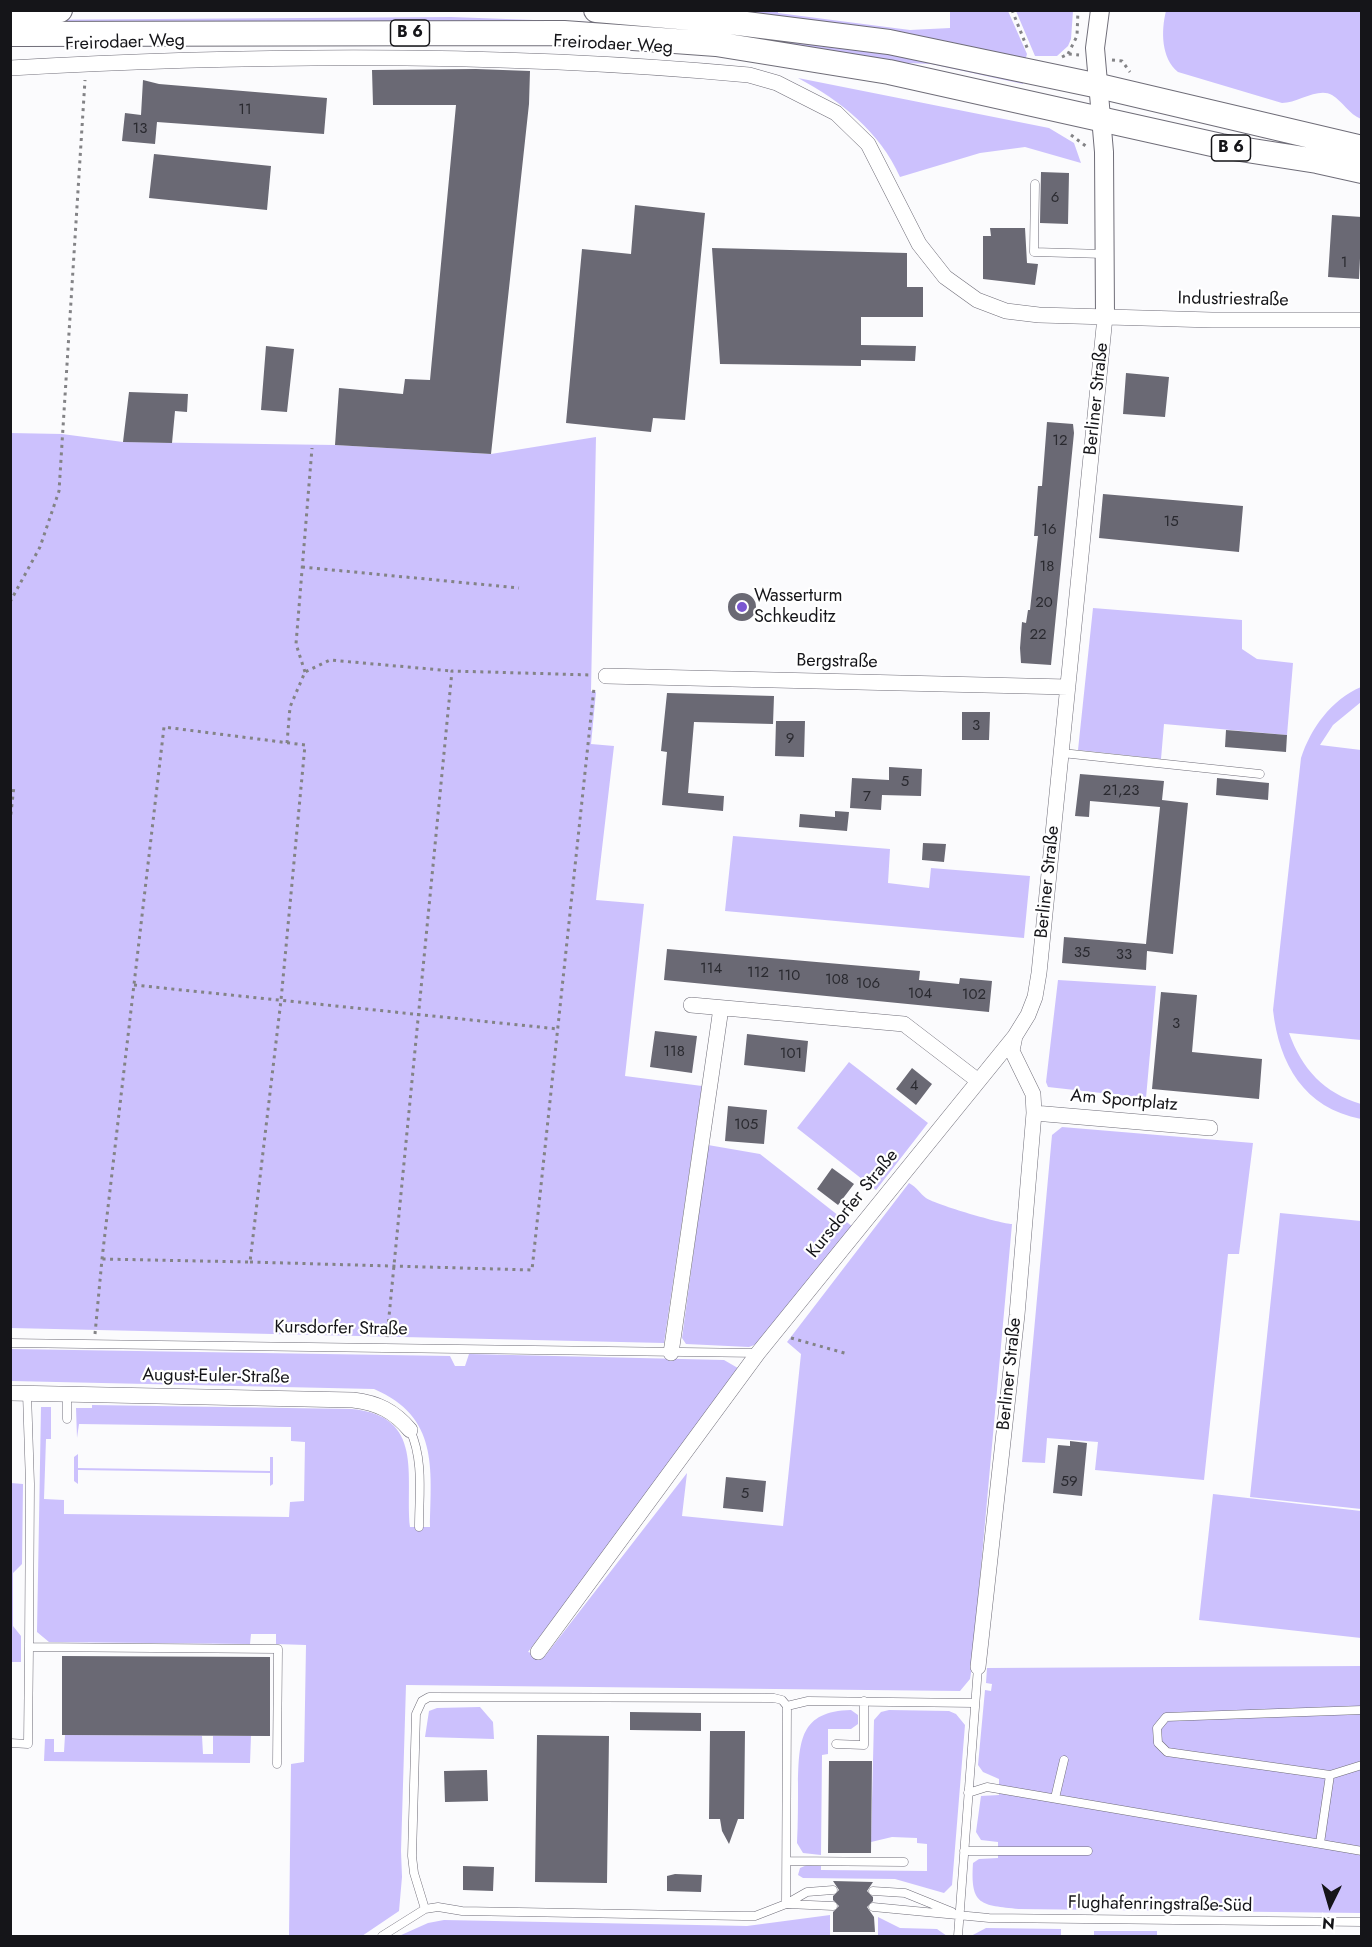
<!DOCTYPE html>
<meta charset="utf-8">
<style>
body{margin:0}
#map{position:relative;width:1372px;height:1947px;overflow:hidden;background:#fbfbfd;font-family:Jost,sans-serif}
canvas{display:block}
.frame{position:absolute;inset:0;border:12px solid #151519;pointer-events:none}
.north{position:absolute;left:1300px;top:1875px;width:60px;height:60px;-webkit-text-stroke:4px #fff;paint-order:stroke;rotate:185deg;font-size:16px;font-weight:700;line-height:24px;text-align:center;color:#151519}
.north::after{content:'';display:block;margin:auto;width:21px;height:27px;background:#151519;clip-path:polygon(50% 0,100% 100%,50% 72%,0 100%)}
</style>
<div id="map">
<canvas width="1372" height="1947"></canvas>
<div class="frame"></div>
<div class="north">N</div>
</div>
<script>
const ctx = document.querySelector('canvas').getContext('2d');
ctx.lineJoin = 'round';
function paint(path, color) {
  ctx.fillStyle = color;
  ctx.fill(path, 'evenodd');
}
function trace(path, color, width, dash) {
  ctx.strokeStyle = color;
  ctx.lineWidth = width;
  ctx.lineCap = dash ? 'butt' : 'round';
  ctx.setLineDash(dash || []);
  ctx.stroke(path);
}
function drawText(font, color, halo, rows, align = 'center') {
  ctx.font = font + ' Jost,sans-serif';
  ctx.lineWidth = 4.5;
  ctx.setLineDash([]);
  ctx.textBaseline = 'middle';
  ctx.strokeStyle = halo;
  ctx.fillStyle = color;
  for (const [text, x, y, turn = 0] of rows) {
    ctx.save();
    ctx.translate(x, y);
    ctx.rotate((+turn || 0) * Math.PI / 180);
    ctx.textAlign = isNaN(turn) ? turn : align;
    if (halo) ctx.strokeText(text, 0, 0);
    ctx.fillText(text, 0, 0);
    ctx.restore();
  }
}
const green = new Path2D(`
 M709,11h69v2l132,17 40,-2v-17h58l19,43 -2,7z
 M1016,11h57l-2,28 -3,7 -11,10h-22z
 M1166,11h195v108c-12,-5 -18,-17 -29,-24 -14,-8 -34,8 -50,8l-104,-31c-17,-14 -17,-41 -12,-61z
 M451,17l193,7 211,23 169,32 -1,5 -92,-20 -45,-2 -89,-16 -786,-22 -1,-4z
 M798,78l251,50 25,15 7,20 -56,-16 -45,6 -80,24c-20,-45 -59,-76 -102,-99z
 M10,433l52,1 61,8 212,3 156,9 105,-17 -5,254 5,1 -5,52 23,2 -18,154 48,4 -19,172 77,10 -38,257 -653,-15z
 M1093,608l149,12v29l15,10 36,4 -6,72 -123,-11 -3,35 -83,-9z
 M1361,687v15l-28,23 -13,20 41,5v290l-72,-7c13,36 35,60 72,71v15c-57,-11 -82,-55 -88,-109l28,-252c10,-30 30,-58 60,-71z
 M733,836l157,13 -2,34 41,5 2,-20 99,8 -6,62 -299,-27z
 M1058,980l98,6 -10,112 -98,-11 -2,-5z
 M849,1062l79,61 -52,67 -79,-62z
 M1062,1127l191,16 -14,111h-11l-24,226 -109,-10 3,-28 -51,-4 -2,25 -23,-1 30,-327z
 M708,1145l52,9 93,73 -91,115 -13,5 -63,-3 -4,-6z
 M909,1183c8,4 11,11 17,15 11,7 76,26 86,26l-40,443 -2,12 -10,12 -554,-6 -5,166 1,26 -3,34 -37,25h-73l2,-172 13,-2 2,-117 -30,-1v-10h-25l-1,10 -201,-2 -12,-10 4,-225h10v32h-5l-2,60 20,1v14l225,3 1,-15 14,-1 1,-59 -14,-1v-14l-212,-3 -2,14 -1,-30h16v-3l260,4c73,7 53,67 58,118h20c1,-59 9,-110 -56,-138l-363,-8v-32l439,7 5,10h10l4,-12 255,6 19,11 -215,281 17,4 142,-183 -5,43 101,10 18,-172 -14,-12z
 M1280,1213l81,8v288l-111,-12z
 M78,1454v14l192,3v-14h3v27l-3,2v-13l-192,-3v14l-4,-3v-24z
 M11,1483l12,1 -1,80 -9,9v53l8,10v26h-10z
 M1213,1494l148,17v127l-162,-18z
 M1361,1666v247l-342,-4c-38,-4 -49,-3 -46,-46l6,-4 19,-1v-16l-17,-2 -5,-8 5,-36 18,-1v-16l-16,-7 -5,-7 7,-75 6,1 1,-7 -6,-1 1,-15z
 M480,1707l13,15 1,17 -69,-2 4,-26 8,-3z
 M851,1710l7,5v9l-7,5h-23v25l-6,1 -1,100 -18,-2 -6,-10c1,-20 1,-40 1,-60 1,-42 2,-72 53,-73z
 M889,1710l60,1 7,3 9,11 -13,160 -8,8 -49,-14 -92,-1 -5,-3 2,-7 7,-3 14,1v4l106,1v-27l-10,-1v-5l-25,-1 -21,5 3,-122 7,-8z
 M65,1735l137,1 1,18h10v-18h38l-1,27 -206,-2 1,-22h9v13h10z
 M830,1915v20l48,1v-19l22,11 37,1 10,7h-548l29,-13 16,-3 303,6z
 M986,1928l75,1v7h-90z
 M1094,1931h63v5h-63z`);
const building = new Path2D(`
 M476,69l54,2 -1,33 -38,350 -156,-9 4,-57 64,6 2,-15 25,1 26,-275h-83l-1,-35z
 M143,80l16,4 168,14 -3,36 -167,-12 -2,22 -33,-3 3,-28 16,2z
 M154,154l117,12 -4,44 -118,-12z
 M1041,172l28,1 -1,51 -28,-1z
 M635,205l70,8 -20,207 -32,-2 -2,14 -85,-9 16,-174 49,5z
 M1332,215l30,2 -3,62 -31,-2z
 M990,228h35l2,35 11,1 -3,21 -52,-6v-43h8z
 M712,248l195,5v34h16v30h-62v28l55,1 -1,15 -54,-1v6l-141,-2z
 M266,346l28,3 -7,63 -26,-2z
 M1126,373l43,4 -4,40 -42,-3z
 M129,392l59,2 -1,18 -12,-1 -3,32 -49,-1z
 M1047,422l26,2 1,9 -23,232 -30,-2 -1,-15 2,-26 4,1 2,-13h2l8,-74h-4l4,-50h4z
 M1103,494l140,12 -4,46 -140,-14z
 M728 607a14 14 0 1 1 28 0a14 14 0 1 1-28 0Z
 M667,693l107,3 -1,28 -79,-2 -6,71 36,3 -1,15 -61,-6 5,-53 -6,-1z
 M962,712h28l-1,28h-27z
 M776,721h29l-1,36 -29,-1z
 M1226,730l61,5 -1,17 -61,-5z
 M889,767l33,2 -1,27 -39,-1 -1,15 -31,-2 2,-30 37,2z
 M1080,774l84,7 -2,19 26,3 -15,151 -26,-3 -1,19 -84,-7 2,-26 82,7 14,-137 -70,-6 -1,16 -14,-1z
 M1217,778l52,5 -1,17 -52,-5z
 M835,811l14,1 -2,19 -48,-4 1,-13 35,3z
 M923,843l23,1 -2,18 -22,-2z
 M667,949l253,22 -1,9 40,4 1,-6 32,3 -3,31 -325,-32z
 M1161,992l36,3 -5,57 70,7 -3,40 -107,-10z
 M655,1031l42,5 -5,37 -42,-6z
 M747,1034l61,7 -3,31 -61,-7z
 M912,1068l20,16 -16,21 -20,-16z
 M728,1106l39,4 -3,34 -39,-3z
 M832,1168l22,16 -16,21 -21,-16z
 M1070,1441l17,2 -5,53 -29,-3 5,-48 12,1z
 M726,1477l40,4 -3,31 -40,-4z
 M62,1656l208,1v79l-208,-1z
 M630,1712l71,1v18l-71,-1z
 M710,1731h35l-1,88h-6l-9,25 -7,-13 -2,-12h-11z
 M537,1735l72,1 -2,147 -72,-1z
 M829,1761h43l-1,92h-43z
 M487,1770l1,31 -43,1 -1,-31z
 M463,1866l31,1 -1,24 -30,-1z
 M675,1874l27,1 -1,17 -34,-1v-15z
 M833,1881l40,1 -6,9 6,6v4l-6,6 7,10 1,15h-42v-20l6,-6 -6,-6v-4l6,-6z`);
const path = new Path2D(`
 M1012,10l16,40
 M1068,54l9,-18 1,-26
 M1062,57l6,-3 11,1
 M1112,60l10,1 8,11
 M1071,135l16,12
 M302,567l217,21
 M10,602l30,-55 19,-56 26,-411
 M305,672l-9,-28 16,-196
 M287,743l3,-36 15,-35 25,-12 122,11
 M10,822l4,-36
 M134,985l424,44
 M250,1262l282,8 62,-582
 M95,1334l7,-75 62,-532 141,18 -24,255 -31,262 -148,-3
 M387,1337l65,-666 140,4
 M791,1338l57,16`);
const service = new Path2D(`
 M1035,184l-1,68 70,2
 M1062,753l198,21
 M10,1343l748,10
 M27,1393l3,91 -1,163 249,2 -1,115
 M67,1419v-25
 M410,1430c14,30 9,65 9,97
 M1362,1710l-196,7 -9,11 1,15 9,9 163,23 32,-10
 M10,1743l18,1 1,-97
 M836,1744l28,1v-44
 M968,1793l19,-6 375,64
 M1055,1798l9,-38
 M1320,1843l10,-68
 M964,1851h124
 M787,1861l117,1
 M873,1891l32,2 47,19
 M786,1904l21,-12 26,-2
 M787,1904l46,2
 M873,1907l116,11 373,4
 M425,1909l13,-2 24,4 281,5h12l31,-12 1,-198
 M382,1936l43,-27 -11,-36 -2,-17 4,-142 6,-13 7,-4 345,1 8,2 5,6 21,-5 166,2
 M958,1936l20,-269`);
const minor = new Path2D(`
 M10,68c246,-14 494,-16 739,7l28,8 59,30 32,31 51,100 26,33 32,23 29,11 33,4 173,5h150
 M606,676l462,11
 M691,1005l213,19 73,56
 M1034,1113l176,15
 M671,1353l50,-345
 M10,1393l343,7c25,3 41,11 57,30
 M538,1652l220,-299 257,-317
 M978,1667l39,-352 17,-202 -1,-19 -21,-43 3,-15 13,-21 7,-18 4,-24 66,-656`);
const tertiary = new Path2D(`
 M1100,10l-5,38 9,104 1,165`);
const primary = new Path2D(`
 M596,10l118,10 175,22 210,44 263,62
 M10,11l50,-1
 M10,34l554,-1 152,11 173,28 332,74 96,15 45,10`);
const markers = [
 [742,607,6,"#7a57d1"]
];
const numberNames = [
 ["11",245,110],
 ["13",140,129],
 ["6",1055,198],
 ["1",1344,263],
 ["12",1060,441],
 ["15",1171,522],
 ["16",1049,530],
 ["18",1047,567],
 ["20",1044,603],
 ["22",1038,635],
 ["3",976,726],
 ["9",790,739],
 ["5",905,782],
 ["21,23",1121,791],
 ["7",867,797],
 ["35",1082,953],
 ["33",1124,955],
 ["114",711,969],
 ["112",758,973],
 ["110",789,976],
 ["108",837,980],
 ["106",868,984],
 ["104",920,994],
 ["102",974,995],
 ["3",1176,1024],
 ["118",674,1052],
 ["101",791,1054],
 ["4",914,1086],
 ["105",746,1125],
 ["59",1069,1482],
 ["5",745,1494]
];
const shields = [
 [410,33,39],
 [1231,148,39]
];
const shieldNames = [
 ["B 6",410,33],
 ["B 6",1231,148]
];
const streetNames = [
 ["Freirodaer Weg",125,43,-2],
 ["Freirodaer Weg",613,45,3],
 ["Industriestraße",1233,300,1],
 ["Berliner Straße",1097,399,-84],
 ["Bergstraße",837,662,1],
 ["Berliner Straße",1048,882,-84],
 ["Am Sportplatz",1124,1101,5],
 ["Kursdorfer Straße",853,1204,-51],
 ["Kursdorfer Straße",341,1329,1],
 ["Berliner Straße",1010,1374,-84],
 ["August-Euler-Straße",216,1377,1],
 ["Flughafenringstraße-Süd",1160,1905,1]
];
const poiNames = [
 ["Wasserturm",754,597],
 ["Schkeuditz",754,618]
];
paint(green, '#ccc1fd');
paint(building, '#6a6974');
trace(service, '#6f6d78', 9);
trace(minor, '#6f6d78', 16);
trace(tertiary, '#6f6d78', 20);
trace(primary, '#6f6d78', 26);
trace(path, '#838386', 3, [3, 4.5]);
trace(service, '#fff', 8);
trace(minor, '#fff', 15);
trace(tertiary, '#fff', 18);
trace(primary, '#fff', 24);
for (const [x, y, r, color] of markers) {
  const dot = new Path2D();
  dot.arc(x, y, r, 0, 2 * Math.PI);
  ctx.fillStyle = color;
  ctx.fill(dot);
  trace(dot, '#fff', 2);
}
drawText('15px', '#2a2a30', null, numberNames);
for (const [x, y, w] of shields) {
  const box = new Path2D();
  box.roundRect(x - w / 2, y - 13, w, 26, 4.5);
  ctx.fillStyle = '#fff';
  ctx.fill(box);
  trace(box, '#151519', 1.5);
}
drawText('bold 16px', '#151519', null, shieldNames);
drawText('18px', '#151519', '#fff', streetNames);
drawText('18px', '#151519', '#fff', poiNames, 'left');
</script>
